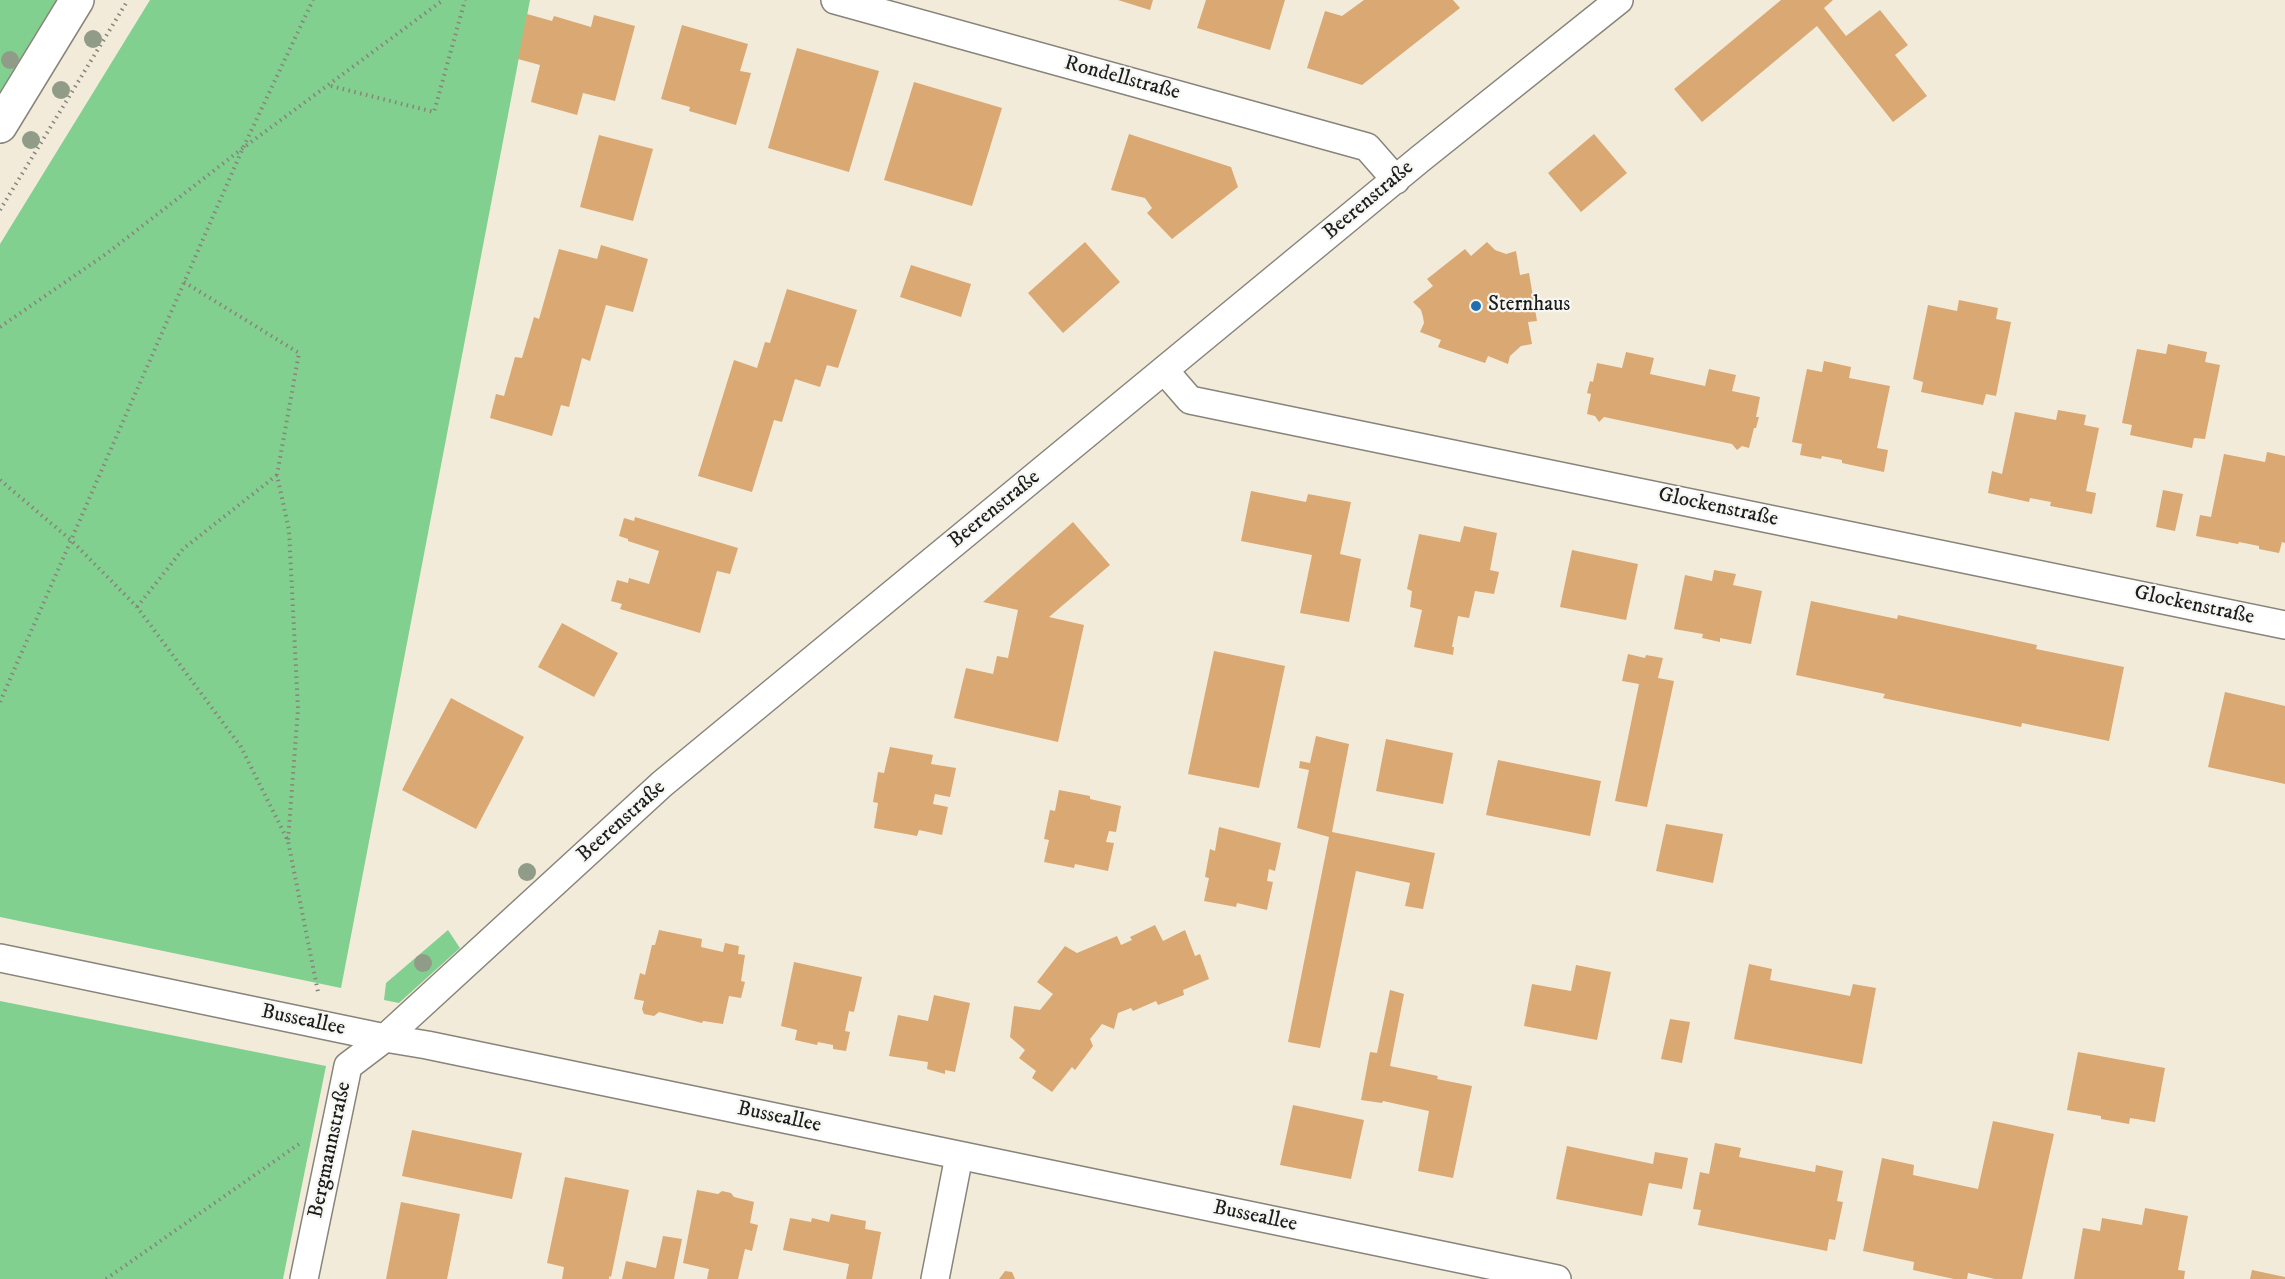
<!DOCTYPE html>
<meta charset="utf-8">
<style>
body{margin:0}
canvas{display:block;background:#f3ebda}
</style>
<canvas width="2285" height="1279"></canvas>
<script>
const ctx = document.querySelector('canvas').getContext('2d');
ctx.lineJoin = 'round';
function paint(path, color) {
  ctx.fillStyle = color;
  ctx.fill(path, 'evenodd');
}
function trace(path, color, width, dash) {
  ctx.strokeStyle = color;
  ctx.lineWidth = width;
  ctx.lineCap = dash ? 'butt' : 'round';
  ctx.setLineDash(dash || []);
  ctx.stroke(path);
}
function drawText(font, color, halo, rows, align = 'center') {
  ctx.font = font + ' "IM FELL DW Pica",serif';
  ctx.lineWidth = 4.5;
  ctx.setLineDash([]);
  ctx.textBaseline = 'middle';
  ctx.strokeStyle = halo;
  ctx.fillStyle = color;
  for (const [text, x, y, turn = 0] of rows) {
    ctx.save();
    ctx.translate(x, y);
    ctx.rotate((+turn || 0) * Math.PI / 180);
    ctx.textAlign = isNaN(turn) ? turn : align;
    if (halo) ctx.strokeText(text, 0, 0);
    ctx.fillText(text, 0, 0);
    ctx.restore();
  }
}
const green = new Path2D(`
 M0,0h59l-59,96z
 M150,0h380l-189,988 -341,-71v-673z
 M448,930l12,18 -61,55 -15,-3 2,-17z
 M0,1001l326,65 -43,213h-283z`);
const building = new Path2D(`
 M1118,0h35l-3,10z
 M1206,0h79l-15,50 -73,-22z
 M1364,0h89l7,8 -98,77 -55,-17 18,-57 17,5z
 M1781,0h52l-9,8 22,28 34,-26 28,35 -13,10 32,41 -34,26 -76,-96 -115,96 -28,-33z
 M527,14l25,7 2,-5 37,11 3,-12 41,11 -20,75 -32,-8 -6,22 -46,-13 9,-37 -22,-6z
 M682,25l66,19 -8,27 11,2 -15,52 -47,-14 1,-4 -29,-8z
 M797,48l82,23 -30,101 -81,-24z
 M914,82l88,26 -30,98 -88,-26z
 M1129,134l102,33 7,20 -66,52 -25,-26 5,-5 -7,-10 -34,-8z
 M1594,134l33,39 -46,39 -33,-39z
 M599,135l54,14 -20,72 -53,-14z
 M1085,242l35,40 -57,51 -35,-40z
 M1487,242l8,8 11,4 10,-3 4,24 9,-2 8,48 -9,1 4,22 -11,2 -11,10 -2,8 -20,-8 -3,7 -47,-16 3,-7 -21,-8 4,-9 -1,-6 -2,-7 -8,-8 20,-16 -6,-7 38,-30 6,7z
 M601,245l47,14 -15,53 -27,-7 -16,56 -8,-3 -13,49 -8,-2 -9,31 -62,-18 6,-24 8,2 11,-39 7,1 12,-41 5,2 20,-70 38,10z
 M911,265l60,19 -10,33 -61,-20z
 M787,289l70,21 -19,58 -11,-3 -7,22 -25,-8 -13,43 -8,-2 -22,72 -54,-16 36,-116 23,8 8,-26 5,1z
 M1959,300l39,8 -2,11 15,3 -15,74 -10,-2 -3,11 -62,-13 2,-10 -10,-3 15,-74 29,6z
 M2168,344l39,8 -2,10 15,3 -15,74 -11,-1 -2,10 -62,-13 2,-10 -10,-2 15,-74 29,5z
 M1626,352l28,6 -4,16 55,12 4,-17 27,6 -4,16 28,6 -4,20h3l-3,11h-2l-5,20 -7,-2 -5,4 -5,-6 -128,-27 -5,5 -4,-6 -8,-2 4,-20 -4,-1 3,-12 3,1 4,-19 25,5z
 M1824,361l27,6 -2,11 41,8 -13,62 11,2 -4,22 -42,-9v-3l-20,-4 -1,3 -21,-4 2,-11 -10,-2 15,-73 15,3z
 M2058,410l28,5 -2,10 15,3 -13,63 10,2 -4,21 -42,-8 1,-4 -21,-4 -1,4 -41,-9 4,-22 10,3 13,-62 41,8z
 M2267,452l18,4v87l-3,-1 -3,11 -20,-4v-3l-20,-4 -1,2 -42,-8 4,-21 11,2 13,-63 41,8z
 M2163,490l20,4 -8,37 -19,-4z
 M1251,491l55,11 2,-8 43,8 -11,52 21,5 -12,63 -49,-9 12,-58 -71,-14z
 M635,517l103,31 -8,26 -13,-3 -17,62 -80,-24 2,-5 -11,-3 6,-21 11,3 1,-5 20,6 10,-33 -31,-10v-2l-9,-3 5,-18 10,3z
 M1073,522l37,43 -61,52 35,8 -26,117 -104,-24 12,-50 27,6 4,-18 11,2 10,-48 -35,-8z
 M1464,526l33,7 -7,37 9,2 -5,22 -19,-3 -6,27 -11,-2 -6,31h2l-1,8 -39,-8 8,-37 -12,-3 2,-16 -5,-2 12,-55 41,8z
 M1572,550l66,14 -12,56 -66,-13z
 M1714,570l22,4 -3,11 29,6 -11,53 -31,-6v4l-18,-4 1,-4 -29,-5 11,-54 27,6z
 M1811,601l86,18 1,-4 139,30 -1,4 88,18 -15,74 -87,-18 -1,4 -138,-29 2,-4 -89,-19z
 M562,623l56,30 -24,44 -56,-30z
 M1214,651l71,15 -26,122 -71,-14z
 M1628,654l17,4 1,-3 17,3 -5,20 16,3 -27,126 -32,-6 24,-117 -17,-3z
 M2225,692l60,14v78l-77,-17z
 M451,698l73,39 -48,92 -74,-39z
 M1316,736l33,8 -17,88 103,21 -12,56 -18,-3 5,-23 -54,-12 -36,177 -32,-6 41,-205 -32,-9 12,-58 -10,-2 1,-7 10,2z
 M1386,739l67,14 -10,51 -67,-13z
 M890,747l43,8 -2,9 25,4 -6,29 -15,-3 -2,10 15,3 -6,28 -23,-5 -2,6 -43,-8 4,-25 -5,-1 5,-30 6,1z
 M1498,760l103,21 -11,55 -104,-21z
 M1059,790l31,6v3l31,7 -5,26 -7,-1 -3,11 8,1 -6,28 -33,-7 -1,4 -30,-6 5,-22 -5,-1 6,-29 5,1z
 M1666,824l57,10 -10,49 -57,-12z
 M1219,827l62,16 -6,28 -6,-2 -2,12 6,1 -6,28 -30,-7 -1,4 -32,-6 5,-23 -4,-1 5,-28 5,2z
 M1155,925l8,16 22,-11 10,26 5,-2 9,25 -26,11 1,5 -26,10 -2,-4 -23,10 -2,-3 -13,5 -4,16 -12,-5 -12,15 3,7 -18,24 -3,-3 -20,25 -20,-14 4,-7 -17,-13 6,-8 -15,-13 4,-31 26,4 13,-16 -16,-12 28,-36 12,7 40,-17 4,9 11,-5 -2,-3z
 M659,930l43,9 -1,8 22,5 2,-9 14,3 -1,8 7,1 -4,26 4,1 -4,16 -12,-2 -6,28 -20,-3 -1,2 -43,-11 -5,4 -10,-2 -2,-5 2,-8 -10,-2 6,-26 5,2 7,-30h3z
 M794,962l68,15 -8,35 -5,-1 -4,20 5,1 -4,19 -13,-2v-4l-15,-3 -1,3 -22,-5 2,-10 -16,-4z
 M1749,964l23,5 -2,11 80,16 3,-12 23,4 -14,76 -128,-25z
 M1576,965l35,7 -14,68 -73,-14 8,-42 39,7z
 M1390,990l14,4 -14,72 48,10 -1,3 35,7 -19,92 -35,-7 11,-60 -46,-10 -1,2 -21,-3 9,-48 7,1z
 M934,995l36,8 -15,69 -10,-2v4l-18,-5 1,-7 -39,-6 9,-41 30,6z
 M1670,1019l20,3 -8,41 -21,-4z
 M2078,1052l87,16 -10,54 -25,-4 -1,6 -28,-5v-3l-34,-6z
 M1293,1105l71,15 -13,59 -71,-14z
 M1993,1121l61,13 -32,145h-27l-27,-6 -1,6h-13l-41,-9 1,-8 -51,-11 19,-93 32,7 -1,10 65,14z
 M412,1130l110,23 -10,46 -110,-23z
 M1715,1143l26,5 -2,9 76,15 1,-7 27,6 -6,30 6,1 -8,38 -6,-1 -2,12 -129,-26 3,-15 -8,-1 7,-37 9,2z
 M1567,1146l86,18 2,-12 33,6 -6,31 -33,-6 -7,33 -86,-17z
 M565,1177l64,13 -18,87 -2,-1v3h-47l2,-12 -17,-4z
 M697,1190l21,4 4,-3 9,2 3,4 20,5 -4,21 8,2 -6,26 -7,-2 -7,30h-31l2,-10 -26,-6z
 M401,1202l59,12 -13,65h-61z
 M2145,1208l43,8 -10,54 7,1 -1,8h-110l9,-51 17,3 2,-13 40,7z
 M831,1214l35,7 -1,8 16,3 -9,47h-26l3,-15 -66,-14 7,-32 21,4 1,-4 17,4z
 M663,1236l19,3 -8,40h-52l4,-18 30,7z
 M2252,1270l33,7v2h-35z
 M1005,1271l7,1 3,7h-16z`);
const path = new Path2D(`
 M331,86l103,26 31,-112
 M0,210l128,-210
 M184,282l115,71 -22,122 12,55 9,179 -10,132
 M0,327l106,-73 137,-106 200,-148
 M0,480l72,61 65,66 104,140 47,94 30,151
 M137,607l46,-58 94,-74
 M0,702l243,-554 70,-148
 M106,1279l193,-135`);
const street = new Path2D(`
 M835,0l532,147 29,33
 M1164,370l26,30 1095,225
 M0,958l385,80 42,7 1130,234
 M304,1279l44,-213 37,-28 277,-254 758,-625 199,-159
 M935,1279l24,-123`);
const primary = new Path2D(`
 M0,126l77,-126`);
const trees = [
 [93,39],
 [10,60],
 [61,90],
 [31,140],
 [527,872],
 [423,963]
];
const markers = [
 [1476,306,6,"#1f6fb2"]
];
const streetNames = [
 ["Rondellstraße",1122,79,15],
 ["Beerenstraße",1369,201,-40],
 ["Glockenstraße",1718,508,12],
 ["Beerenstraße",995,510,-39],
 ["Glockenstraße",2194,606,12],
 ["Beerenstraße",622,822,-42],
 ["Busseallee",303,1021,12],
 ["Busseallee",779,1118,12],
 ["Bergmannstraße",331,1150,-78],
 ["Busseallee",1255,1217,12]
];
const poiNames = [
 ["Sternhaus",1488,306]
];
paint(green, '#82d08f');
paint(building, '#daa872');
trace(street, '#88847b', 30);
trace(primary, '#88847b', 36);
trace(path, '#88847b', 4, [1.5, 4.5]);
trace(street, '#fff', 27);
trace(primary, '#fff', 33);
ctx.fillStyle = '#919c88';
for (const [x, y] of trees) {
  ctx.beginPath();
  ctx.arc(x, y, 9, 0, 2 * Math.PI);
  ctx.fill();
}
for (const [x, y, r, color] of markers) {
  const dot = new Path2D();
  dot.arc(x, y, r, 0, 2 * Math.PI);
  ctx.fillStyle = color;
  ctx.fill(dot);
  trace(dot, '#f6f6f2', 2);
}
drawText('21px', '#1c1c1c', '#f6f6f2', streetNames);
drawText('21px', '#1c1c1c', '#f6f6f2', poiNames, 'left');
</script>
